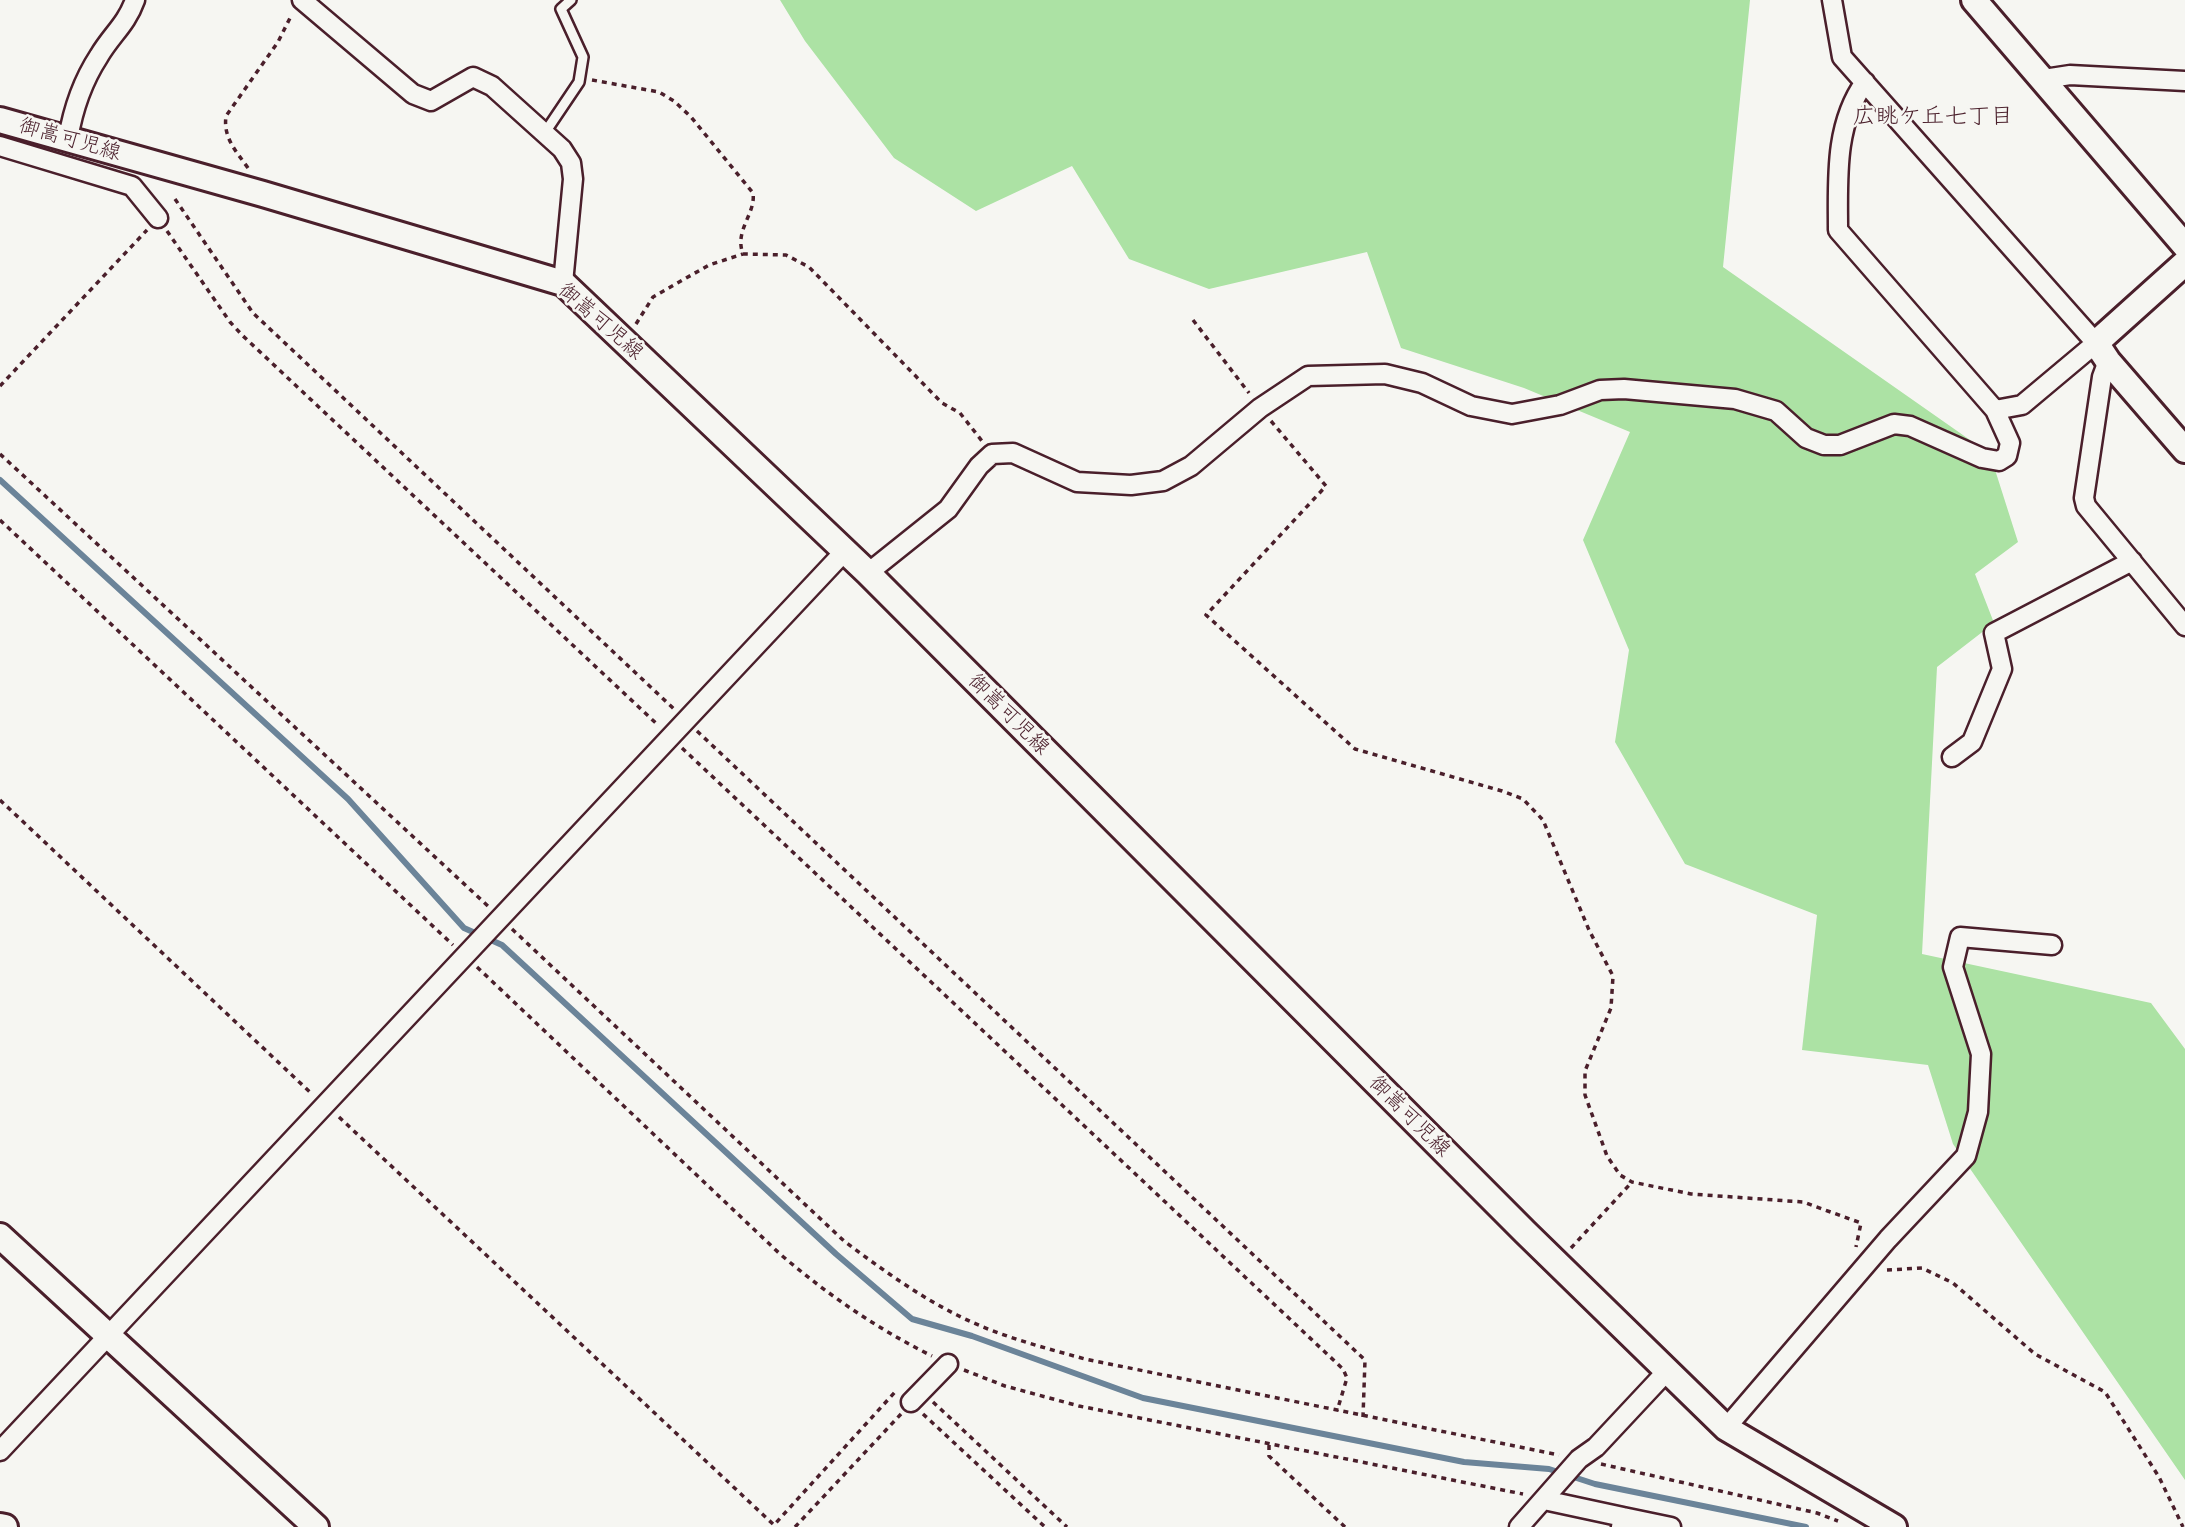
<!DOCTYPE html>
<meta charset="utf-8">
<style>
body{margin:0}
canvas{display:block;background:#f6f6f2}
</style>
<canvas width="2185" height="1527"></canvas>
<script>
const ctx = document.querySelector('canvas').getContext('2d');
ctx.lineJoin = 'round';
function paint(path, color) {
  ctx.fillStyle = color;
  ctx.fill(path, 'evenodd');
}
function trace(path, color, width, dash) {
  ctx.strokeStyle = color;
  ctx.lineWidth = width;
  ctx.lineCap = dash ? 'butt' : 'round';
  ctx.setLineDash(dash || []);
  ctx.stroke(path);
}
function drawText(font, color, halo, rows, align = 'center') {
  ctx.font = font + ' Mali,"Klee One",sans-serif';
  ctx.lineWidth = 5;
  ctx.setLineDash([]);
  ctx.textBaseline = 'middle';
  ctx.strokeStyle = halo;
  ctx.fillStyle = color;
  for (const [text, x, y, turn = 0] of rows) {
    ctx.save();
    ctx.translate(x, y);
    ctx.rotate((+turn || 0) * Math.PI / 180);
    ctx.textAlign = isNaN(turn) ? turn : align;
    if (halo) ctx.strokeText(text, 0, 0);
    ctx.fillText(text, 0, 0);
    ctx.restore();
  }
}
const green = new Path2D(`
 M780,0h970l-27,267 267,187 28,88 -43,32 19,49 -57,44 -15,287 229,49 34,46v431l-232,-336 -25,-79 -126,-15 15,-135 -132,-51 -70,-122 14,-92 -46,-110 47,-108 -106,-44 -123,-40 -34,-96 -158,37 -80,-30 -57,-93 -96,45 -82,-53 -89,-117z`);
const stream = new Path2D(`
 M0,480l348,319 116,129 38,17 334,309 76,65 60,17 171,62 321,64 85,7 46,15 211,43`);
const path = new Path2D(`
 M592,80l67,12 15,9 17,16 62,76c3,21 -19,37 -10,61l43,1 23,12 133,136 18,10 22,28
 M248,168c-12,-17 -25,-30 -22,-52l52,-74 14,-28
 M175,199l78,114 421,396
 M167,231l63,91 12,13 417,391
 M1193,320l56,73
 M636,324l17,-27 56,-32 34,-11
 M0,386l147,-156
 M1271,421l55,65 -120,129 149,134 147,42 21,8 20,21 46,110 24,46 -2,32 -26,63v24l22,61 13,19 12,7 59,12 112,8 58,21 -5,24
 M0,454l489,453
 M0,520l453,425
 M697,731l668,629 -2,57
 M682,748l661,621 4,9 -10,33
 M0,800l312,294
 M512,929l332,312c36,27 73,54 113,74 41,21 85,32 128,44l474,96
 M477,967l303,287c48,41 96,74 152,102
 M339,1117l435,408 121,-133
 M1571,1248l61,-66
 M1887,1270l35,-2 31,15 82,71 70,38 54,85 24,50
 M964,1370l41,16 74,20 444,88
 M933,1402l134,125
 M923,1414l122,113
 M1269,1445v11l76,71
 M1601,1464l216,49 21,8
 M795,1527l106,-113`);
const lane = new Path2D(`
 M544,134l35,-52 4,-25 -22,-48 10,-9`);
const street = new Path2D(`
 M302,0l111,94 18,7 42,-24 19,9 70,63 9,14 2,16 -10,104
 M1832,0l10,57 254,286 -74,62 -27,5
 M2044,79l26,-4 115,6
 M68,139c5,-30 14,-57 31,-83 13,-22 27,-31 36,-56
 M0,146l132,40 26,32
 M2108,361l-6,16 -18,121 2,8 99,120
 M868,573l80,-64 31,-43 13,-12 21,-1 64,29 54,3 32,-4 28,-15 69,-58 48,-32 77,-2 37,9 49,23 41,8 48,-9 40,-15 24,-1 111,10 41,12 30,27 18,7h16l54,-21 16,2 72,32 17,3 8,-5 3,-13 -15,-33 -157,-180c0,-50 -4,-105 27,-148
 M1952,757l20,-15 30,-73 -8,-36 138,-72
 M911,1402l37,-38
 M1726,1428l162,-189 78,-83 12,-44 3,-58 -28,-87 7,-30 92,8
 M0,1451l844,-899
 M1544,1500l79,17 -2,10
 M1623,1517l48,10
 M1519,1527l60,-68 17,-12 72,-77`);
const secondary = new Path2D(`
 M1974,0l211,246
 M0,120l263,74 300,89 305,290 657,659 201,196 168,99
 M2185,263l-89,80 12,18 77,89
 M0,1236l316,291
 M0,1526l5,1`);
const streetNames = [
 ["御嵩可児線",70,139,16],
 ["御嵩可児線",601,321,41],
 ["御嵩可児線",1009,714,45],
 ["御嵩可児線",1410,1116,45]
];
const neighbourhoodNames = [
 ["広眺ケ丘七丁目",1933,116]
];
paint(green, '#ace2a4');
trace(stream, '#6b8499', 6);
trace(lane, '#4a1f2b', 14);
trace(street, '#4a1f2b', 23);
trace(secondary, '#4a1f2b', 30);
trace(path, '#4a1f2b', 3.5, [5, 5]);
trace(lane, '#f6f6f2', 9);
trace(street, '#f6f6f2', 18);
trace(secondary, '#f6f6f2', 24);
drawText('21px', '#4a1f2b', '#f6f6f2', streetNames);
drawText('23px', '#4a1f2b', '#f6f6f2', neighbourhoodNames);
</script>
